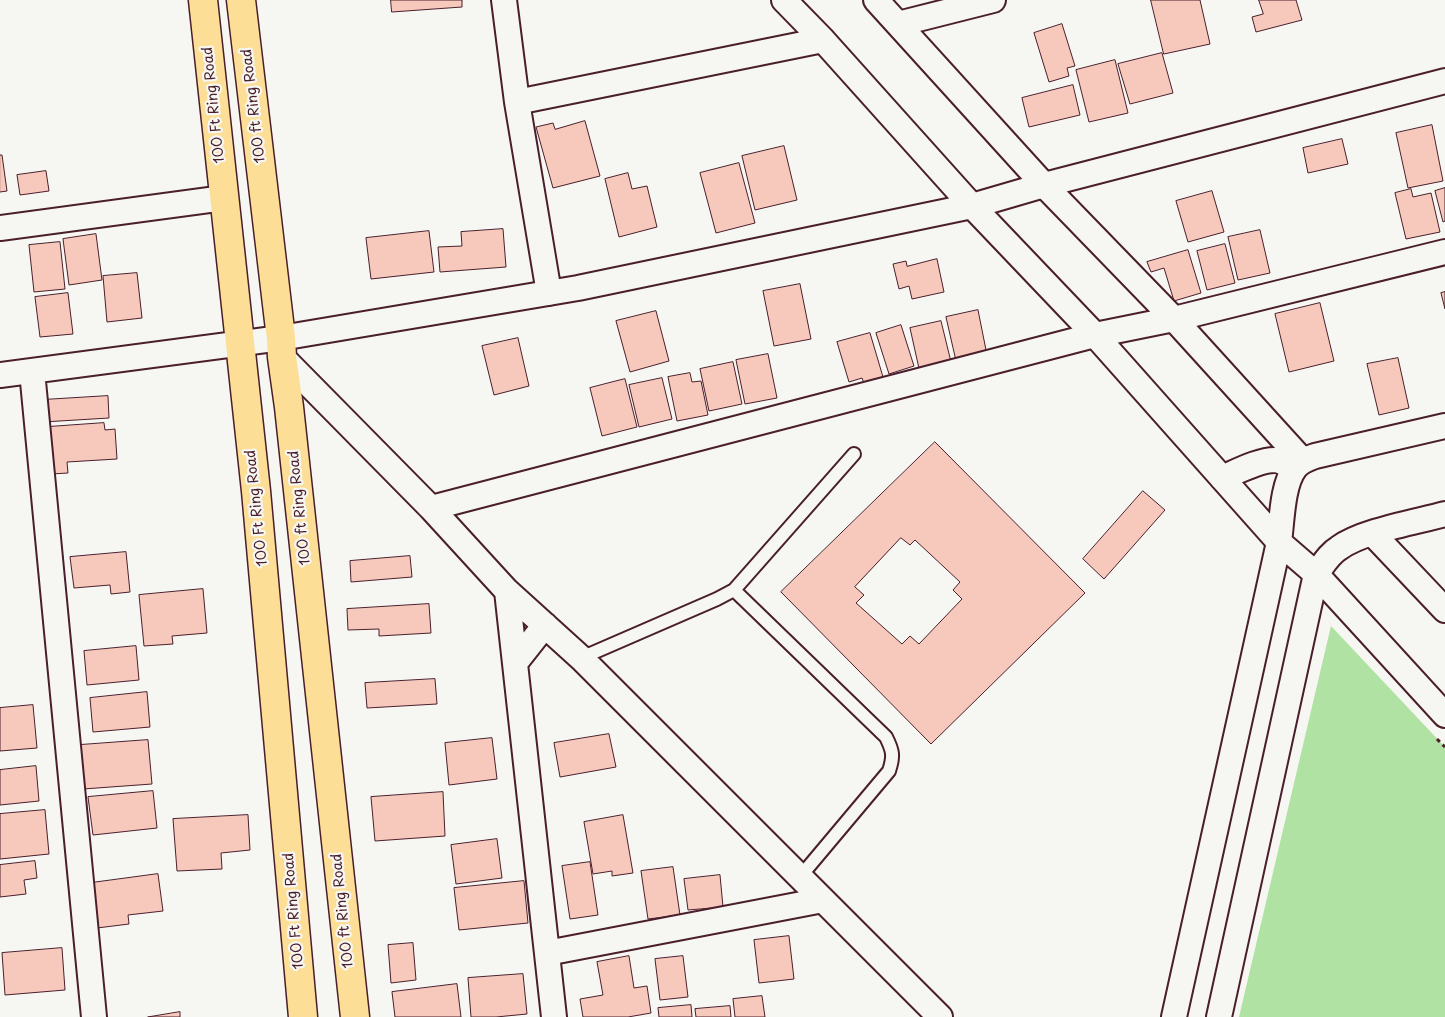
<!DOCTYPE html>
<style>
body{margin:0}
canvas{display:block;background:#f6f6f2}
</style>
<canvas width="1445" height="1017"></canvas>
<script>
const ctx = document.querySelector('canvas').getContext('2d');
ctx.lineJoin = 'round';
function paint(path, color) {
  ctx.fillStyle = color;
  ctx.fill(path, 'evenodd');
}
function trace(path, color, width, dash) {
  ctx.strokeStyle = color;
  ctx.lineWidth = width;
  ctx.lineCap = dash ? 'butt' : 'round';
  ctx.setLineDash(dash || []);
  ctx.stroke(path);
}
function drawText(font, color, halo, rows, align = 'center') {
  ctx.font = font + ' "Playpen Sans",sans-serif';
  ctx.lineWidth = 4.5;
  ctx.setLineDash([]);
  ctx.textBaseline = 'middle';
  ctx.strokeStyle = halo;
  ctx.fillStyle = color;
  for (const [text, x, y, turn = 0] of rows) {
    ctx.save();
    ctx.translate(x, y);
    ctx.rotate((+turn || 0) * Math.PI / 180);
    ctx.textAlign = isNaN(turn) ? turn : align;
    if (halo) ctx.strokeText(text, 0, 0);
    ctx.fillText(text, 0, 0);
    ctx.restore();
  }
}
const green = new Path2D(`
 M1331,626l114,121v270h-206z`);
const building = new Path2D(`
 M391,0h71v7l-70,5z
 M1151,0h49l10,44 -46,10z
 M1259,0h37l6,20 -46,12 -4,-15 11,-3z
 M1062,24l13,42 -8,2 2,8 -20,6 -15,-49z
 M1162,53l11,40 -43,11 -12,-40z
 M1115,60l13,53 -39,9 -13,-52z
 M1073,85l7,30 -51,12 -7,-29z
 M585,121l15,55 -47,12 -17,-61 17,-4 2,6z
 M1432,125l11,56 -35,7 -12,-55z
 M1342,139l6,25 -40,9 -5,-25z
 M784,146l13,54 -42,10 -13,-54z
 M0,155h2l5,36 -7,1z
 M739,163l16,60 -39,10 -16,-60z
 M46,171l3,20 -29,4 -3,-20z
 M628,173l4,16 15,-3 10,41 -38,10 -14,-58z
 M1445,188v33l-2,1 -8,-31z
 M1411,189l2,8 18,-4 9,39 -34,7 -11,-46z
 M1212,191l12,41 -36,10 -12,-41z
 M503,229l3,38 -66,5 -2,-25 24,-1 -1,-14z
 M1260,230l10,43 -32,7 -10,-43z
 M429,231l5,41 -63,7 -5,-41z
 M96,234l6,46 -33,5 -6,-46z
 M60,242l5,47 -31,3 -5,-47z
 M1225,244l10,39 -28,7 -10,-39z
 M1188,250l13,43 -27,8 -10,-33 -13,4 -4,-10z
 M937,259l7,33 -32,7 -3,-13 -10,3 -6,-25 13,-3 1,5z
 M137,273l5,45 -35,4 -4,-46z
 M800,284l11,55 -37,7 -11,-55z
 M1445,292v17l-4,-16z
 M68,293l5,41 -33,3 -5,-40z
 M1320,303l14,58 -45,11 -14,-58z
 M978,310l9,45 -31,6 -10,-44z
 M656,311l13,50 -39,11 -14,-51z
 M941,321l11,45 -32,7 -10,-45z
 M901,325l13,41 -25,8 -13,-41z
 M870,333l13,44 -19,6 -2,-5 -13,4 -12,-40z
 M518,338l11,48 -35,9 -12,-49z
 M768,354l9,44 -32,6 -9,-44z
 M1398,358l11,50 -30,7 -12,-51z
 M733,362l9,42 -33,7 -9,-42z
 M690,373l2,9 9,-1 7,34 -31,6 -9,-44z
 M662,378l10,41 -33,8 -10,-42z
 M625,379l12,48 -35,9 -12,-48z
 M108,396l1,22 -66,4 -1,-22z
 M104,423l1,7 10,-1 2,30 -50,3 1,11 -17,1 -3,-47z
 M935,442l150,151 -154,151 -150,-152z
 M1143,491l22,19 -61,69 -21,-20z
 M901,538l9,7 5,-5 45,42 -7,8 9,9 -43,45 -9,-8 -8,8 -46,-41 8,-8 -9,-8z
 M126,552l4,40 -19,2 -1,-9 -36,3 -4,-31z
 M410,556l2,21 -61,5 -1,-21z
 M203,589l4,44 -35,3 1,8 -29,2 -5,-51z
 M429,604l2,29 -52,3v-7l-31,1 -1,-21z
 M136,646l3,34 -52,5 -3,-34z
 M435,679l2,25 -70,4 -2,-25z
 M147,692l3,35 -57,5 -3,-34z
 M33,705l4,43 -37,3v-43z
 M609,734l7,33 -56,10 -6,-34z
 M492,738l5,41 -48,6 -4,-42z
 M148,740l4,44 -69,5 -3,-44z
 M36,766l3,35 -39,4v-35z
 M153,791l4,37 -64,7 -5,-38z
 M443,792l2,44 -70,5 -4,-44z
 M45,810l4,44 -49,5v-45z
 M248,815l2,35 -29,3 1,16 -45,2 -4,-52z
 M623,815l10,58 -21,3v-5l-19,3 -9,-52z
 M497,839l5,39 -46,6 -5,-39z
 M35,861l2,17 -13,2 2,14 -26,3v-32z
 M590,862l8,53 -28,4 -8,-53z
 M673,867l7,48 -32,4 -7,-48z
 M158,874l5,37 -35,4 1,9 -32,4 -6,-45z
 M720,875l3,32 -35,3 -4,-31z
 M524,881l4,42 -69,7 -5,-42z
 M789,936l5,43 -35,4 -5,-43z
 M413,943l3,37 -25,3 -3,-38z
 M62,948l3,42 -60,5 -3,-42z
 M629,956l5,32 13,-2 4,27 -23,4h-45l-3,-18 23,-4 -6,-33z
 M683,956l5,41 -28,3 -5,-41z
 M523,974l4,40 -31,3h-25l-3,-39z
 M457,984l4,33h-66l-3,-25z
 M762,996l3,21h-30l-2,-18z
 M691,1005l1,12h-33l-1,-9z
 M730,1006l1,11h-35l-1,-8z
 M180,1012v5h-32z`);
const path = new Path2D(`
 M1437,739l8,8`);
const service = new Path2D(`
 M734,590l152,147c7,14 8,19 3,34l-89,106
 M581,658l136,-59 17,-9 120,-136`);
const minor = new Path2D(`
 M504,0l13,102 32,191
 M784,0l39,40 149,166 123,129 184,207 37,32 129,141
 M876,0l168,185 130,134 129,142
 M898,24l95,-24
 M517,102l306,-62
 M0,228l224,-30
 M282,357l149,151 76,83 74,67 359,359
 M32,371l62,646
 M0,375l281,-37 297,-50 394,-82 72,-21 401,-104
 M1222,478c14,-6 39,-19 54,-18 7,1 12,5 18,8
 M431,508l664,-173 79,-16 271,-67
 M1372,533l73,77
 M507,591l47,426
 M515,663l30,-38
 M547,953l276,-53
 M1174,1017l105,-475c3,-21 3,-57 16,-74 5,-7 12,-9 20,-12l130,-30
 M1219,1017l97,-443c7,-9 13,-20 23,-26 23,-17 77,-26 106,-34`);
const primary = new Path2D(`
 M203,0l53,491 47,526
 M241,0l40,338 1,19 7,50 66,610`);
const streetNames = [
 ["100 Ft Ring Road",214,105,-96],
 ["100 ft Ring Road",254,106,-97],
 ["100 Ft Ring Road",257,508,-96],
 ["100 ft Ring Road",300,508,-96],
 ["100 Ft Ring Road",294,911,-95],
 ["100 ft Ring Road",343,911,-96]
];
paint(green, '#b0e2a3');
paint(building, '#f7c9bc');
trace(building, '#4a1f2b', 1);
trace(service, '#4a1f2b', 16);
trace(minor, '#4a1f2b', 28);
trace(primary, '#4a1f2b', 31);
trace(path, '#4a1f2b', 3, [4, 4]);
trace(service, '#f6f6f2', 12);
trace(minor, '#f6f6f2', 24);
trace(primary, '#fcde96', 28);
drawText('14px', '#4a1f2b', '#f6f6f2', streetNames);
</script>
